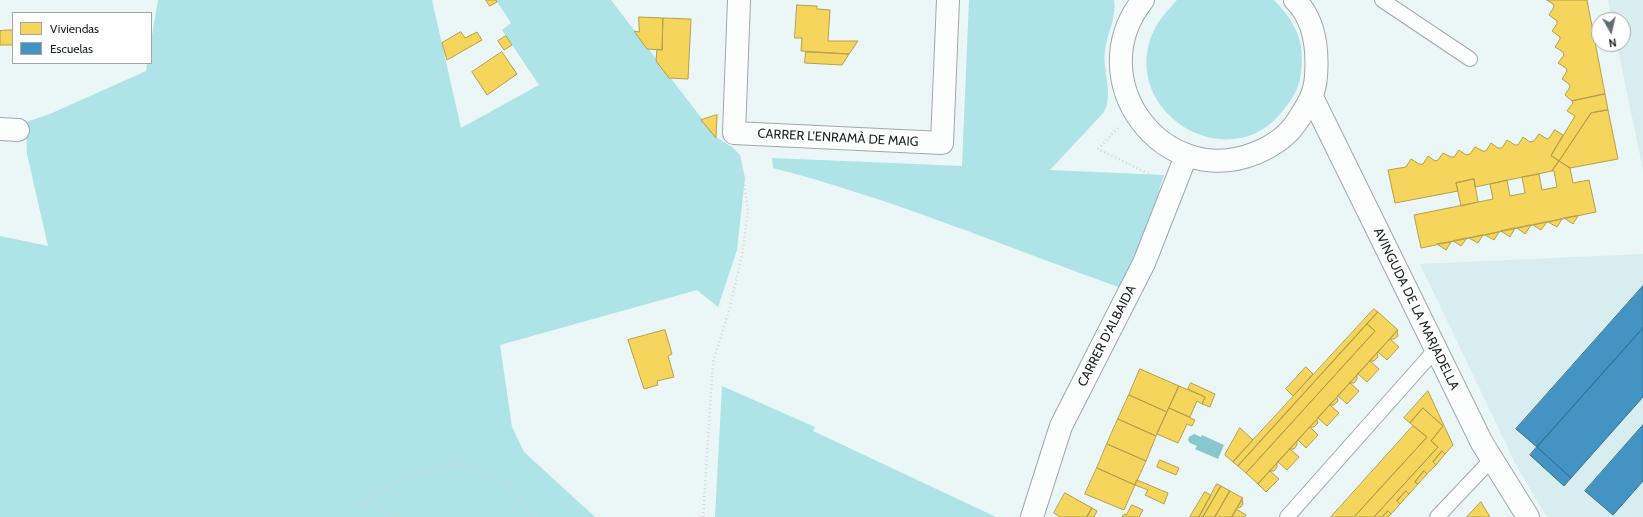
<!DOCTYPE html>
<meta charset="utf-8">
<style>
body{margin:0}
#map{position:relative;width:1643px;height:517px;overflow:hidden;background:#ebf6f7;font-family:Cabin,sans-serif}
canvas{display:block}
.legend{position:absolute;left:12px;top:12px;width:140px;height:52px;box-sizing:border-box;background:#fff;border:1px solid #a4a7a7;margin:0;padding:5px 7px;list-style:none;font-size:12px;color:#1b2323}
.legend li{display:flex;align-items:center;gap:8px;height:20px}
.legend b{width:20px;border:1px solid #a4a7a7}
.north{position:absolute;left:1591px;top:12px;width:40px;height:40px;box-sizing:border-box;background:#fff;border:1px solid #a4a7a7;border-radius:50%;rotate:172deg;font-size:11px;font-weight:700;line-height:16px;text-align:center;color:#1b2323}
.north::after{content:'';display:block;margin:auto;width:14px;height:18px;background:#646d6d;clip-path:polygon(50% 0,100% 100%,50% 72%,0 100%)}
</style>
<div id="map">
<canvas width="1643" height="517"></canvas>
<ul class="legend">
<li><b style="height:11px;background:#f6d55c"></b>Viviendas</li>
<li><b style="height:11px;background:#4393c3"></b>Escuelas</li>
</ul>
<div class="north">N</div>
</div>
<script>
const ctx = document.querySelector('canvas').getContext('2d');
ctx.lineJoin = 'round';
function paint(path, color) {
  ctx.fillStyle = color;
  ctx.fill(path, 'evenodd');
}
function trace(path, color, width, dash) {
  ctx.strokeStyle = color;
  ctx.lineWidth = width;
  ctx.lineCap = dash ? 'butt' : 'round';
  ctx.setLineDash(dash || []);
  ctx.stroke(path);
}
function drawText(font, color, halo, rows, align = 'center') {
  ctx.font = font + ' Cabin,sans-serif';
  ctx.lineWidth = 4;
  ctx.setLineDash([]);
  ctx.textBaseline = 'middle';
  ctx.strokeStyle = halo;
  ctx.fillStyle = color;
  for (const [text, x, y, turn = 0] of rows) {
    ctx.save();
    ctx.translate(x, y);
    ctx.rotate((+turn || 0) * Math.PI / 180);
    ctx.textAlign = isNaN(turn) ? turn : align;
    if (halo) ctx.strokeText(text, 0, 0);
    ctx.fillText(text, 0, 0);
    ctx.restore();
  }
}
const built = new Path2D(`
 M1608,0h35v170l-26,-126h6v-24h-11z
 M1643,254v263h-96l-30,-50 -97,-203z`);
const green = new Path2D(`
 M158,0h274l29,128 78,-43 -37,-55 9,-7 -15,-23h115l105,137 16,10 8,8 5,23 -8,72 -19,57 -21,-17 -197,55 12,82 12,25 71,65h-595v-281l48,10 -21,-92 -1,-32 24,-8 96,-43 1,-8h4v-22z
 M969,0h145c3,18 -7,33 -9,51 -3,20 9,42 -1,61l-54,58 114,5 -20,63 -23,50c-114,-41 -231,-90 -348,-120l-1,-10 190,8z
 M1177,0h97c24,25 32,44 26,79 -2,12 -11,24 -19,34 -52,63 -155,3 -131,-73 5,-16 16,-28 27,-40z
 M722,386l93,41 -2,4 183,86h-281z`);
const water = new Path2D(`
 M1194,434l7,3 1,-2 22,10 -6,14 -23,-10 2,-3 -7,-3 -2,-3 1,-3z`);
const homes = new Path2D(`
 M486,0h10l1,2 -7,4z
 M1547,0h40l18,94 -33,7 -7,-6 5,-8 -1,-3 -7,-5 5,-8 -1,-3 -8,-5 6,-8 -1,-3 -8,-5 5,-8v-2l-8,-6 5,-7v-3l-8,-6 5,-8 -1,-3z
 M797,5l20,1v3l13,1 -2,31h30l-9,13 -48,-3 1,-13h-7z
 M639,17l24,1 -1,32 -15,-1 -13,-18 5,1z
 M663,18l28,1 -3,60 -19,-1 -13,-17 1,-12 5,1z
 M8,30h5v15h-13v-14z
 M461,32l4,6 12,-6 5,8 -35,20 -5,-17z
 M506,36l6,9 -8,5 -6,-9z
 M502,52l15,22 -30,21 -15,-23z
 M806,52l43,2 -7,11 -37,-2z
 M1605,94l3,16 -17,3 -32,48 -8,-5 24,-40 -8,-5 6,-8 -1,-2z
 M1608,110l10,49 -48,9 -11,-7 32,-48z
 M717,115l-1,23 -15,-18z
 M1555,130l8,5 -12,20 8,6 -7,10 -77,16 -1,-8 -18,4 2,8 -63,12 -7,-33 18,-3 5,-8 8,5h4l5,-8 7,5 3,-1 5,-7 8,4h3l5,-7 7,5 4,-1 5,-7 8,4h3l5,-8 7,5h4l5,-8 8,5h3l5,-8 7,5 4,-1 5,-7 8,5 2,-1z
 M1559,161l11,7 3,15 16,-3 7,32 -175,36 -7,-33 79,-16 -3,-15 17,-4 3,16 15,-3 -3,-16 17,-3 3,16 15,-3 -3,-16h-2z
 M1474,179l4,23 -17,4 -5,-23z
 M1578,216l-5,8 -9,-6z
 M1562,219l-5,8 -9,-5z
 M1547,222l-6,8 -8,-5z
 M1531,225l-6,9 -8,-6z
 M1515,228l-5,9 -9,-6z
 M1499,232l-5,8 -9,-5z
 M1483,235l-5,8 -9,-5z
 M1467,238l-6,8 -8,-5z
 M1451,242l-5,8 -9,-6z
 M1374,309l4,3 -11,12 -129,142 -5,-4z
 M1378,312l20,18 -140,154 -12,-11 129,-142 -8,-7z
 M1367,324l8,7 -129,142 -8,-7z
 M665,330l7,24 -4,2 6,21 -17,4 1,4 -14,4 -16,-49z
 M1397,331l1,5 -4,3h-4z
 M1390,339l9,8 -12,13 -9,-8z
 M1377,353l1,4 -4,4h-4z
 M1370,361l9,8 -12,13 -9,-8z
 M1306,367l7,7 -20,22 -7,-7z
 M1140,369l39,17 -12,26 -38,-17z
 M1357,375v4l-3,4h-4z
 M1191,383l24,11 -5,13 -8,-3 3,-7 -17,-8z
 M1350,383l9,8 -12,13 -9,-8z
 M1179,386l26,11 -3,7 -5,-3 -7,16 -21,-9z
 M1428,391l25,54 -8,9 -3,-3 -9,11 3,3 -9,9 -3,-3 -9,11 3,2 -9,10 -3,-3 -9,10 3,3 -9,10 -3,-3 -6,6h-8l64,-70 -7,-6 12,-15 -20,-18 -13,15 -6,-5z
 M1129,395l38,17 -11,24 -38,-17z
 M1337,398l1,3 -4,4h-4z
 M1330,405l9,8 -12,13 -9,-8z
 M1169,408l26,12 -3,6 -5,-2 -9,19 -21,-9z
 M1423,408l20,18 -12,15 7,6 -64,70h-20l73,-80 -17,-14z
 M1118,419l38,17 -10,25 -39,-17z
 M1317,420l1,3 -4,4h-4z
 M1413,426l14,11 -73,80h-23z
 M1310,427l8,8 -12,13 -8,-8z
 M1240,428l13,12 -20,22 -8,-7z
 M1297,441v4l-3,4h-4z
 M1107,444l39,17 -11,24 -38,-17z
 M1290,449l9,8 -12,13 -9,-8z
 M1442,451l3,3 -9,11 -3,-3z
 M1160,460l19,8 -3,7 -19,-8z
 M1277,463v4l-3,4h-4z
 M1097,468l38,17 -11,25 -39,-16z
 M1270,471l9,8 -13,13 -8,-8z
 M1424,471l3,3 -9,10 -3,-2z
 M1137,480l31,13 -4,11 -19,-9 3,-5 -13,-5z
 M1217,484l4,2 -18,31h-4z
 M1221,486l9,5 -15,26h-12z
 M1230,491l13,7 -11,19h-17z
 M1406,491l3,3 -9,10 -3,-3z
 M1205,492l6,3 -12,22h-9z
 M1065,493l27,15 -5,9h-27l-6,-4z
 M1242,499l1,5 -2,3 -4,1z
 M1481,502l9,15h-23z
 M1132,505l11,5 -4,7h-17l2,-3 2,1z
 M1092,508l5,3 -3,6h-7z
 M1236,509l10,6 -1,2h-13z
 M1388,511l3,3 -3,3h-6z`);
const schools = new Path2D(`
 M1643,286v42l-106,119 -21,-18z
 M1643,328v69l-72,81 -34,-31z
 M1643,425v56l-30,34 -28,-24z
 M1537,447l34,31 -7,8 -34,-31z`);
const path = new Path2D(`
 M1118,128l-20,21 55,27
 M362,505l20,-17 74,-25 48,18 30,36
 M362,506l17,2 20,9
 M703,517l10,-155 17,-55 12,-52 6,-45 -8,-53`);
const lane = new Path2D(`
 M1382,0l88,59
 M1287,517l149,-168
 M1437,517l55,-58`);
const street = new Path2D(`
 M739,0l-5,133 208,10 6,-143
 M1143,0c-63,79 19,191 113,153 17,-7 32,-17 42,-33 9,-14 17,-26 18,-44 2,-27 -1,-56 -21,-76
 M1312,97l170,346 46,74
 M0,129l18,1
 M1032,517l29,-91 83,-163 42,-107`);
const streetNames = [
 ["CARRER L'ENRAMÀ DE MAIG",838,138,3],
 ["AVINGUDA DE LA MARJADELLA",1416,309,64],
 ["CARRER D'ALBAIDA",1107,336,-63]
];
paint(built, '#d8edef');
paint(green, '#aee3e8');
paint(water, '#87c8ce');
paint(homes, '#f6d55c');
trace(homes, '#b4a04b', 1);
paint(schools, '#4393c3');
trace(schools, '#377193', 1);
trace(lane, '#a0a8a9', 16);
trace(street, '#a0a8a9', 24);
trace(path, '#d3d7d7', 2.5, [1, 3]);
trace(lane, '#fcfefe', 14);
trace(street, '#fcfefe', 22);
drawText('13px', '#1b2323', '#fff', streetNames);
</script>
